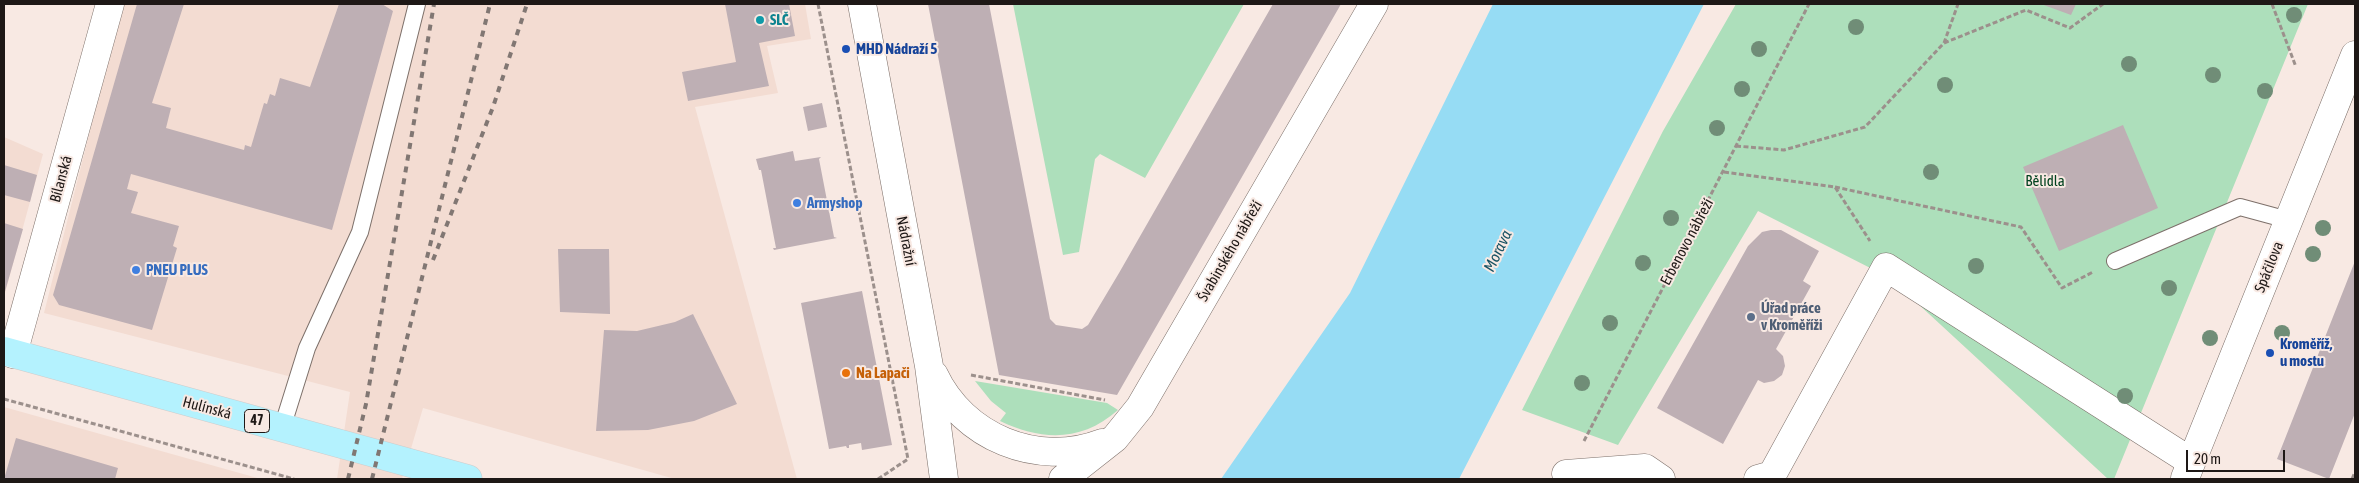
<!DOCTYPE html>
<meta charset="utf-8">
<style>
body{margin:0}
#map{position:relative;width:2359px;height:483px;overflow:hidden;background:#f8e9e3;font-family:"Asap Condensed",sans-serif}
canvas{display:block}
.frame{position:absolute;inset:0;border:5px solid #1e1816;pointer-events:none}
.scale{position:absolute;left:2186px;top:450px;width:99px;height:22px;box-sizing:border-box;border:2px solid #1e1816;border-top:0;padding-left:6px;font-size:15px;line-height:18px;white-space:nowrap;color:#1e1816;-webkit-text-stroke:4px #f8e9e3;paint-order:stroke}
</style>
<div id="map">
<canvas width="2359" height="483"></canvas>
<div class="frame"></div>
<div class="scale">20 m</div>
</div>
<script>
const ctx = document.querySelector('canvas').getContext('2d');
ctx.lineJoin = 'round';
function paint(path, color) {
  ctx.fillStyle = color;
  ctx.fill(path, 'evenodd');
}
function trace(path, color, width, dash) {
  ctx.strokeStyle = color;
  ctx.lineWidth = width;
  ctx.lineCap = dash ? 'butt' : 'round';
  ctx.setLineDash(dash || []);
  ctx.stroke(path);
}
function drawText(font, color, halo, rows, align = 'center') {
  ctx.font = font + ' "Asap Condensed",sans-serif';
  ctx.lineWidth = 4;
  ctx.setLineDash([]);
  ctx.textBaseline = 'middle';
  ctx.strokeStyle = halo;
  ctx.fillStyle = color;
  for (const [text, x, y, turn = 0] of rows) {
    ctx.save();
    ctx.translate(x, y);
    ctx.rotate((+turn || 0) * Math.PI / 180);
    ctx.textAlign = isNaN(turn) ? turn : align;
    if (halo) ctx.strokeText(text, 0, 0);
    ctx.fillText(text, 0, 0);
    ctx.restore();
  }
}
const built = new Path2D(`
 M122,4h683l6,35 -44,7 11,47 -83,14 102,372h-122l-252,-71 -21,71h-65l13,-87 -306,-79z
 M4,137l39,17 -39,143z
 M4,407l257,72h-257z`);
const green = new Path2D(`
 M1013,4h231l-99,174 -45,-24 -5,5 -16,93 -16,3z
 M1736,4h572l-194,475h-6l-218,-201 -132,-67 -140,234 -96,-35 141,-279z
 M975,381l132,22 11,7c-36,32 -76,31 -118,11l6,-8 -15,-12z`);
const water = new Path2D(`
 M1493,4h211l-245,475h-238l129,-186z`);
const building = new Path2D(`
 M137,4h47l-32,99 19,5 -5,20 78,22 1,-5 6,2 13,-44 3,1 3,-10 5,2 5,-18 30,9 29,-83h43l11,7 -61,219 -201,-56 -4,15 11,3 -7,21 48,13 -6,20 4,2 -25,82 -93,-25 -6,-10z
 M725,4h64l6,32 -36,7 10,43 -81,15 -6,-29 54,-10z
 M928,4h61l61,315 6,6 26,4 6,-4 31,-52 154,-269h68l-224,391 -118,-20z
 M2041,4h35l-5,11z
 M822,103l5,24 -19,4 -5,-24z
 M2123,125l35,83 -99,43 -36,-84z
 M793,151l2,10 26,-4 -2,2 15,78 3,1 -63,12 -1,-2h3l-15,-78h-2l-3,-11z
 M4,165l33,10 -7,27 -26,-7z
 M4,223l19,6 -19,66z
 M1771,230h10l38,21 -16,30 8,5 -35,63 7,7 2,10 -3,9 -8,6 -10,2 -6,-3 -35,64 -66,-36 91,-162 14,-14z
 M558,249h51l1,65 -50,-2z
 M2355,261v152l-26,66 -52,-20z
 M862,291l30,154 -30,5 -1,-7 -12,2v3h-2l-1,-2 -17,3 -28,-146z
 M693,314l44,90 -43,17 -46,9 -52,1 8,-101 33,1 38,-9z
 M16,438l102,30 -3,11h-111z`);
const path = new Path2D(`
 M818,4l90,455 -30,20
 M2272,4l24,63
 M1944,43l82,-33 44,18 33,-24
 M1736,146l48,4 81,-23 79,-84 14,-39
 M1724,172l111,15 35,54
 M1835,187l186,40 41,61 31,-16
 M971,375l134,25
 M4,399l290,80
 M1584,441l225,-437
 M2352,479l3,-7`);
const lane = new Path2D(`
 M2115,261l125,-54 48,13
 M282,428l25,-80 53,-116 57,-228`);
const street = new Path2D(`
 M862,4l67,362 15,113
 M13,354l97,-350
 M934,375c29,62 103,93 168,68
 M1566,474l79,-6 16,11
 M2185,478l170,-423
 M1063,479l52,-41 25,-31 234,-403
 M1758,479l14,-4 114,-208 304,194`);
const primary = new Path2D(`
 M4,351l464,128`);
const rail = new Path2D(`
 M433,260l60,-153 34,-103
 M348,479l18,-75 68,-400
 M372,479l118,-475`);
const trees = [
 [2294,15],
 [1856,27],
 [1759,49],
 [2129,64],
 [2213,75],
 [1945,85],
 [1742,89],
 [2265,91],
 [1717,128],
 [1931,172],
 [1671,218],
 [2323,228],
 [2313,254],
 [1643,263],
 [1976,266],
 [2169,288],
 [1610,323],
 [2282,333],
 [2210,338],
 [1582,383],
 [2125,396]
];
const markers = [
 [760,20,5,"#0f9aa8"],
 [846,49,5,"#1a4fb4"],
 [797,203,5,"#3f7fe0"],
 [136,270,5,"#3f7fe0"],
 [1751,317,5,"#5c6f8a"],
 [2270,353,5,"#1a4fb4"],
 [846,373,5,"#e8710a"]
];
const shields = [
 [257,421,25]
];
const shieldNames = [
 ["47",257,421]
];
const cultureNames = [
 ["SLČ",770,20]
];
const transitNames = [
 ["MHD Nádraží 5",856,49],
 ["Kroměříž,",2280,344],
 ["u mostu",2280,361]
];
const streetNames = [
 ["Bílanská",61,179,-75],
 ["Nádražní",906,241,79],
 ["Erbenovo nábřeží",1687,242,-62],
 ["Švabinského nábřeží",1230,251,-60],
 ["Spáčilova",2269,267,-68],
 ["Hulínská",207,408,15]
];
const parkNames = [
 ["Bělidla",2045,181]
];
const shopNames = [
 ["Armyshop",807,203],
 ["PNEU PLUS",146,270]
];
const serviceNames = [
 ["Úřad práce",1761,308],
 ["v Kroměříži",1761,325]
];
const foodNames = [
 ["Na Lapači",856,373]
];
const waterNames = [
 ["Morava",1498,251,-64]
];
paint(built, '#f3dcd2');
paint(green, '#addfbb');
paint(water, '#96dcf4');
paint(building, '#beafb4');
trace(lane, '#7d706a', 18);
trace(street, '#7d706a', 29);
trace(primary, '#cecccc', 29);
trace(path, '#9c908c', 3, [5, 2.5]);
trace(lane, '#fff', 16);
trace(street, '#fff', 28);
trace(primary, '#b4f2fe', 28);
trace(rail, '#817773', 4, [6, 6]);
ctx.fillStyle = '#708d77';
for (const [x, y] of trees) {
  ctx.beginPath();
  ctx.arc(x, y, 8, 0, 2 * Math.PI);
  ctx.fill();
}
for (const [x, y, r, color] of markers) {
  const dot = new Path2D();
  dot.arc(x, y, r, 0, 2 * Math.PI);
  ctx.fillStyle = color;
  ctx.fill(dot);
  trace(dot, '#f8e9e3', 2);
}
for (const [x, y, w] of shields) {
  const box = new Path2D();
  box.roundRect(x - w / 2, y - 11.5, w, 23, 4);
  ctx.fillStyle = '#f8e9e3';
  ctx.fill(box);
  trace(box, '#1e1816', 1);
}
drawText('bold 14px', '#1e1816', null, shieldNames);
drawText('bold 15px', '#0d838f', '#f8e9e3', cultureNames, 'left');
drawText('bold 15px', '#164399', '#f8e9e3', transitNames, 'left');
drawText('15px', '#1e1816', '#f8e9e3', streetNames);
drawText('15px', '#00421f', '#f8e9e3', parkNames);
drawText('bold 15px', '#366cbe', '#f8e9e3', shopNames, 'left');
drawText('bold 15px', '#4e5e75', '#f8e9e3', serviceNames, 'left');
drawText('bold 15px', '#c56008', '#f8e9e3', foodNames, 'left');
drawText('italic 16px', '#195364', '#f8e9e3', waterNames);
</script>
